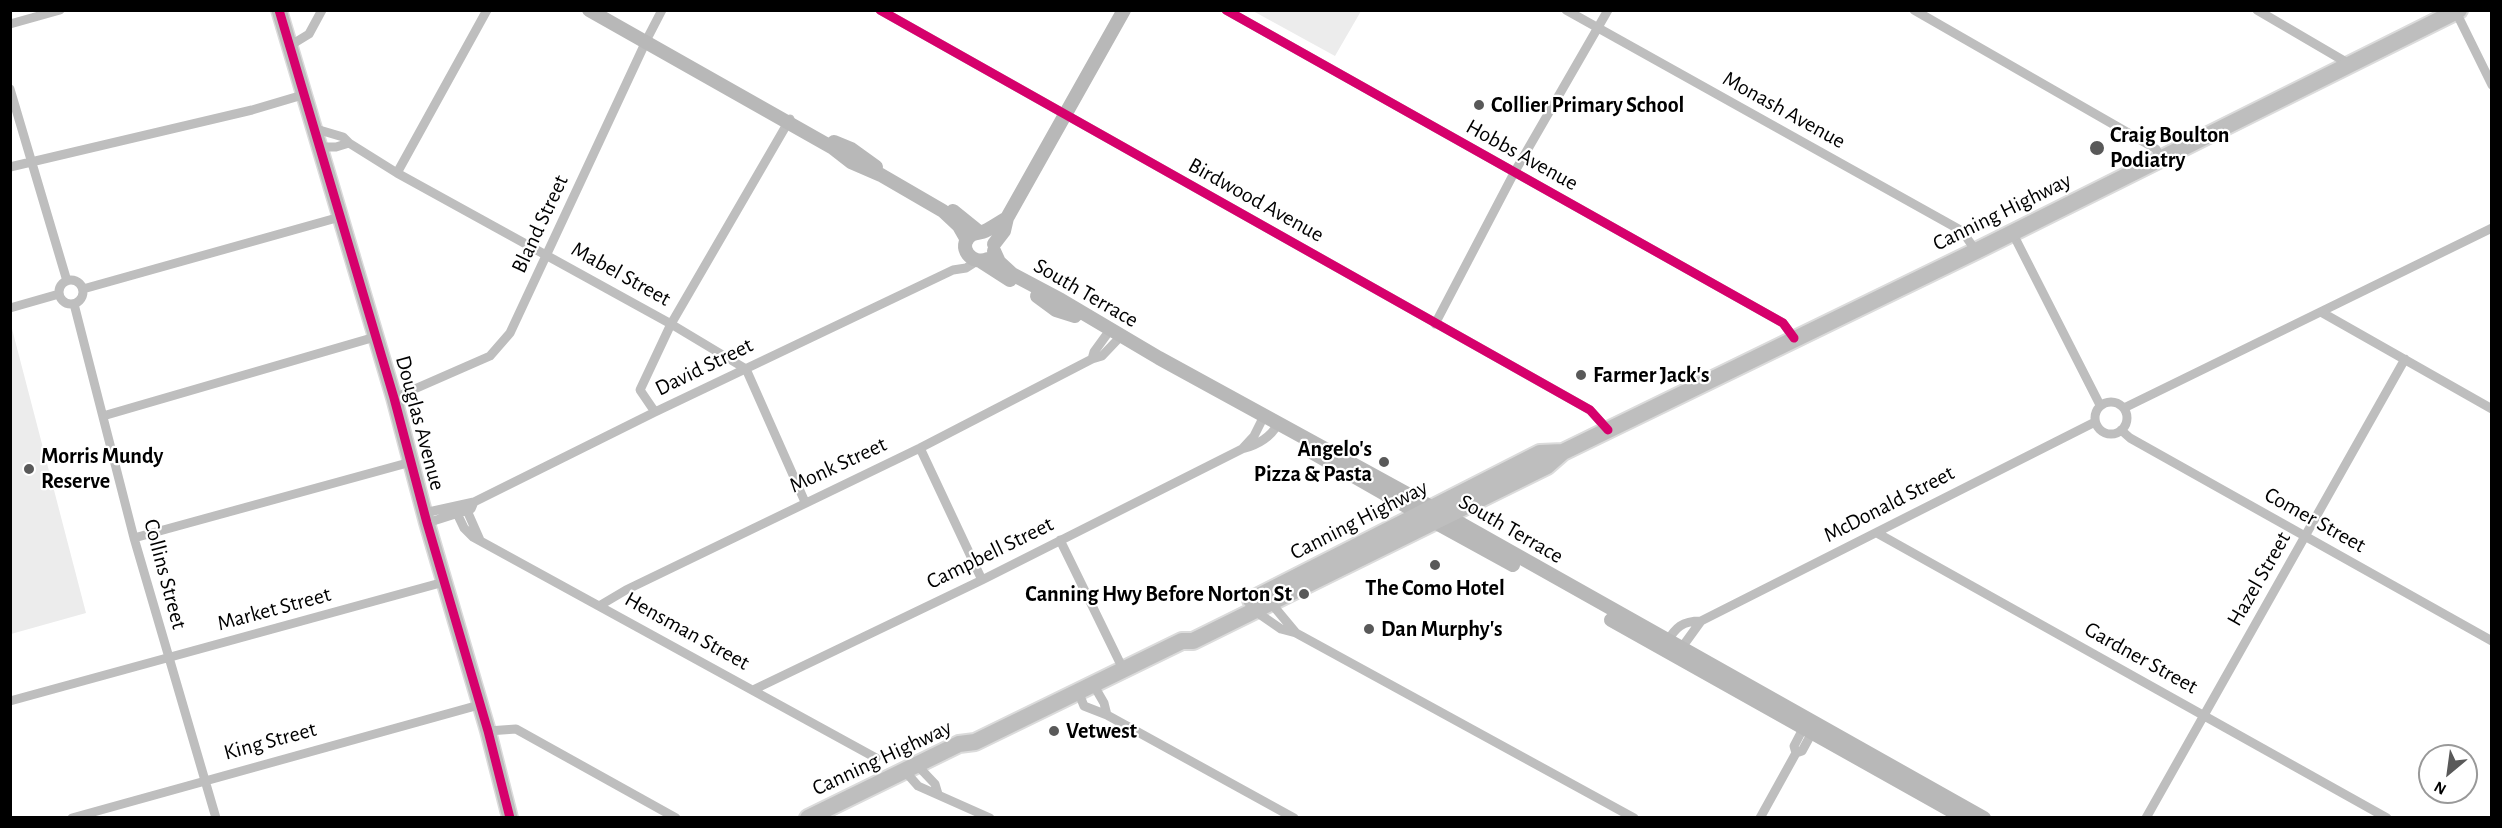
<!DOCTYPE html>
<style>
body{margin:0}
#map{position:relative;width:2502px;height:828px;overflow:hidden;background:#fff;font-family:"Alegreya Sans",sans-serif}
canvas{display:block}
.frame{position:absolute;inset:0;border:12px solid #000;pointer-events:none}
.north{position:absolute;left:2418px;top:744px;width:60px;height:60px;box-sizing:border-box;background:#fff;border:2px solid #999;border-radius:50%;rotate:209deg;font-size:16px;font-weight:700;line-height:24px;text-align:center;color:#000}
.north::after{content:'';display:block;margin:auto;width:21px;height:27px;background:#595959;clip-path:polygon(50% 0,100% 100%,50% 72%,0 100%)}
</style>
<div id="map">
<canvas width="2502" height="828"></canvas>
<div class="frame"></div>
<div class="north">N</div>
</div>
<script>
const ctx = document.querySelector('canvas').getContext('2d');
ctx.lineJoin = 'round';
function paint(path, color) {
  ctx.fillStyle = color;
  ctx.fill(path, 'evenodd');
}
function trace(path, color, width, dash) {
  ctx.strokeStyle = color;
  ctx.lineWidth = width;
  ctx.lineCap = dash ? 'butt' : 'round';
  ctx.setLineDash(dash || []);
  ctx.stroke(path);
}
function drawText(font, color, halo, rows, align = 'center') {
  ctx.font = font + ' "Alegreya Sans",sans-serif';
  ctx.lineWidth = 4.5;
  ctx.setLineDash([]);
  ctx.textBaseline = 'middle';
  ctx.strokeStyle = halo;
  ctx.fillStyle = color;
  for (const [text, x, y, turn = 0] of rows) {
    ctx.save();
    ctx.translate(x, y);
    ctx.rotate((+turn || 0) * Math.PI / 180);
    ctx.textAlign = isNaN(turn) ? turn : align;
    if (halo) ctx.strokeText(text, 0, 0);
    ctx.fillText(text, 0, 0);
    ctx.restore();
  }
}
const green = new Path2D(`
 M1253,11h108l-26,45z
 M11,325l75,288 -75,21h-1z`);
const street = new Path2D(`
 M880,10l710,400 18,20
 M1226,10l557,313 11,15
 M1566,10l396,221 14,20
 M1914,10l237,136 5,3 5,10
 M2257,10l94,55
 M2456,12l36,73
 M10,24l50,-14
 M291,45l18,-11 13,-24
 M10,89l57,192
 M316,129l27,8 6,6 48,30 274,151 75,45 59,133
 M321,147h15l13,-4
 M10,167l242,-57 54,-16
 M397,173l90,-163
 M2012,232l88,173
 M59 292a12 12 0 1 1 24 0a12 12 0 1 1-24 0Z
 M83,289l257,-72
 M74,304l60,234 82,280
 M10,308l49,-14
 M2321,312l171,97
 M1435,324l79,-151 94,-163
 M1092,359l2,-7 16,-22
 M394,398l96,-42 20,-23 138,-296 14,-27
 M2095 418a16 16 0 1 1 32 0a16 16 0 1 1-32 0Z
 M2124,408l368,-180
 M655,412l-15,-22 31,-66 119,-205
 M103,416l272,-79
 M2121,430l9,8 362,203
 M920,448l62,132
 M1242,449l12,-13 10,-20
 M465,506l15,34
 M454,507l10,21 9,9 403,221
 M424,513l50,-11 181,-90 298,-142 13,-2 11,-7
 M427,523l44,-14 3,-7
 M1877,533l510,285
 M134,538l277,-76
 M1060,540l63,129
 M1271,603l25,30
 M599,606l27,-16 294,-142 172,-89 10,-3 19,-20
 M1255,611l26,18 15,4 338,185
 M1666,643c10,-16 16,-22 35,-22l394,-199
 M1680,650l21,-29
 M1093,684l11,19 3,12
 M753,690l229,-110 260,-131c16,-4 28,-11 36,-25
 M1078,691l6,15 23,9 187,103
 M10,701l434,-119
 M488,731l28,-2 160,89
 M1796,753l-2,-7 11,-21
 M916,764l19,20 3,10
 M904,770l14,16 72,32
 M72,818l407,-113
 M1760,818l36,-65 6,-2 12,-22
 M2146,818l259,-459`);
const secondary = new Path2D(`
 M589,10l244,138 18,14 30,13 62,36 16,15 8,14
 M834,142l17,7 25,18
 M953,211l26,21
 M994,244l10,-13 3,-13 117,-208
 M994,251l5,11 13,12 49,26 98,58 272,149 553,311
 M988,259c-16,7 -32,-12 -17,-24 5,-3 10,-2 14,-4 8,-4 15,-9 22,-13
 M982,262l28,18
 M1037,296l19,14 19,6
 M1313,453l105,60 95,52
 M1611,620l353,198`);
const primary = new Path2D(`
 M279,10l115,388 33,125 61,208 22,87`);
const highway = new Path2D(`
 M1251,600l289,-147 23,-1
 M808,818l151,-74 16,-2 207,-101h11l354,-175 16,-14 413,-201 483,-241`);
const cycleway = new Path2D(`
 M279,10l115,388 33,125 61,208 22,87
 M880,10l710,400 18,20
 M1226,10l557,313 11,15`);
const markers = [
 [1479,105,6,"#595959"],
 [2097,148,8,"#595959"],
 [1581,375,6,"#595959"],
 [1384,462,6,"#595959"],
 [29,469,6,"#595959"],
 [1435,565,6,"#595959"],
 [1304,594,6,"#595959"],
 [1369,629,6,"#595959"],
 [1054,731,6,"#595959"]
];
const poiNames = [
 ["Collier Primary School",1491,105],
 ["Craig Boulton",2110,135],
 ["Podiatry",2110,160],
 ["Farmer Jack's",1593,375],
 ["Angelo's",1372,449,"right"],
 ["Pizza & Pasta",1372,474,"right"],
 ["Morris Mundy",41,456],
 ["Reserve",41,481],
 ["The Como Hotel",1435,588,"center"],
 ["Canning Hwy Before Norton St",1292,594,"right"],
 ["Dan Murphy's",1381,629],
 ["Vetwest",1066,731]
];
const streetNames = [
 ["Monash Avenue",1784,110,29],
 ["Hobbs Avenue",1522,155,29],
 ["Birdwood Avenue",1256,200,29],
 ["Canning Highway",2002,212,-26],
 ["Bland Street",540,224,-65],
 ["Mabel Street",621,274,29],
 ["South Terrace",1086,293,30],
 ["David Street",704,367,-26],
 ["Douglas Avenue",420,423,75],
 ["Monk Street",838,465,-25],
 ["McDonald Street",1889,504,-27],
 ["Canning Highway",1359,520,-27],
 ["Comer Street",2315,520,29],
 ["South Terrace",1511,529,30],
 ["Campbell Street",990,553,-26],
 ["Collins Street",165,574,75],
 ["Hazel Street",2259,579,-60],
 ["Market Street",274,609,-15],
 ["Hensman Street",687,631,29],
 ["Gardner Street",2141,658,29],
 ["King Street",270,741,-15],
 ["Canning Highway",882,758,-25]
];
paint(green, '#ececec');
trace(primary, '#dbdbdb', 18);
trace(highway, '#dbdbdb', 20);
trace(street, '#bebebe', 9);
trace(secondary, '#b8b8b8', 14);
trace(primary, '#bebebe', 15);
trace(highway, '#bebebe', 16);
trace(cycleway, '#d6006c', 9);
for (const [x, y, r, color] of markers) {
  const dot = new Path2D();
  dot.arc(x, y, r, 0, 2 * Math.PI);
  ctx.fillStyle = color;
  ctx.fill(dot);
  trace(dot, '#fff', 2);
}
drawText('bold 22px', '#000', '#fff', poiNames, 'left');
drawText('22px', '#000', '#fff', streetNames);
</script>
